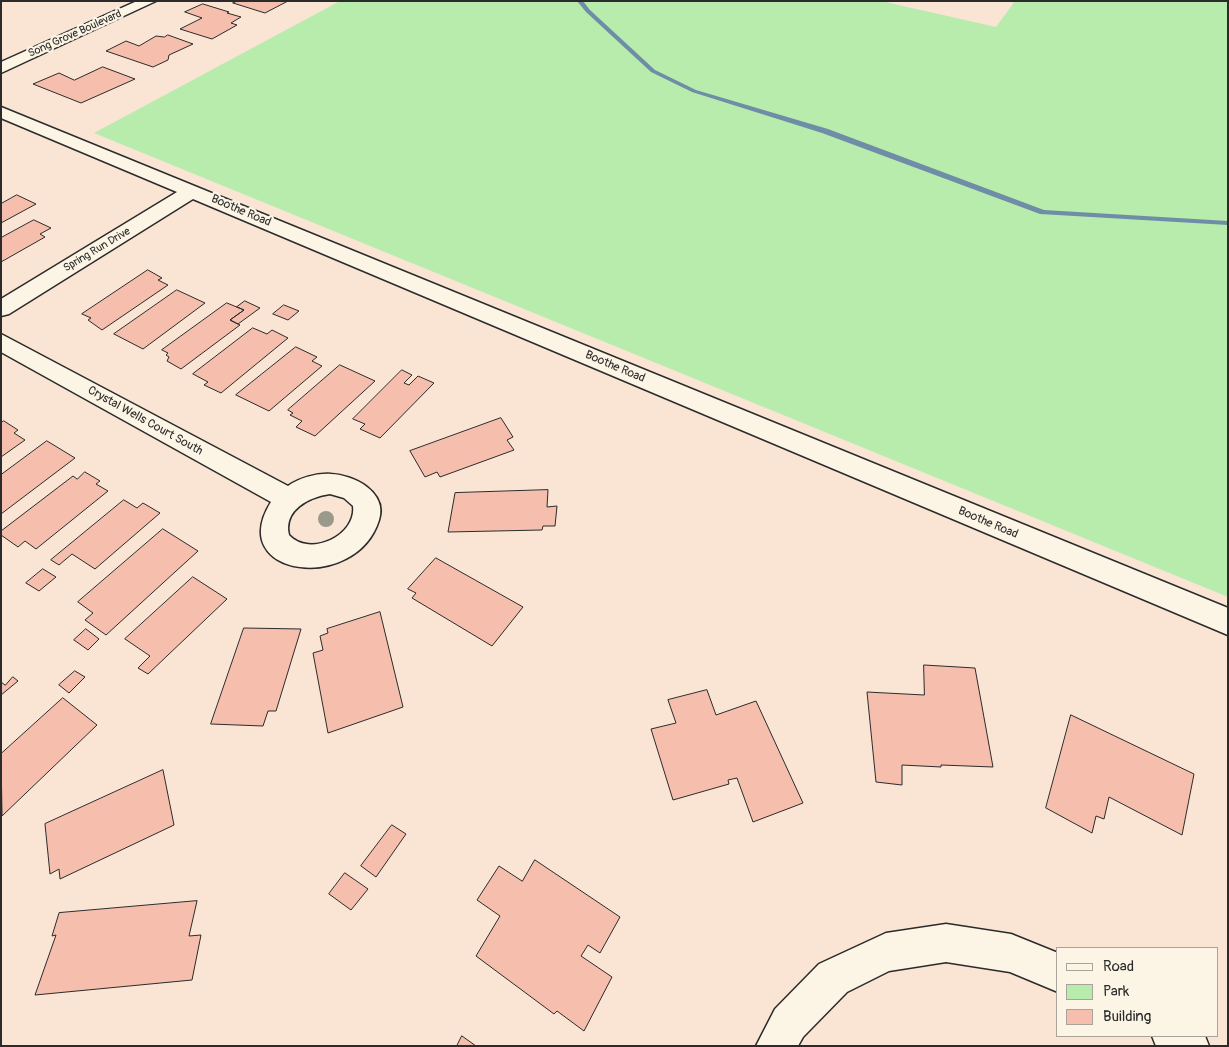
<!DOCTYPE html>
<style>
body{margin:0}
#map{position:relative;width:1229px;height:1047px;overflow:hidden;background:#fae4d4;font-family:Pangolin,sans-serif}
canvas{display:block}
.frame{position:absolute;inset:0;border:2px solid #2b2b2b;pointer-events:none}
.legend{position:absolute;left:1056px;top:947px;width:162px;height:90px;box-sizing:border-box;background:#fcf5e5;border:1px solid #a8a49b;margin:0;padding:6px 9px;list-style:none;font-size:15px;color:#2b2b2b}
.legend li{display:flex;align-items:center;gap:10px;height:25px}
.legend b{width:25px;border:1px solid #a8a49b}
</style>
<div id="map">
<canvas width="1229" height="1047"></canvas>
<div class="frame"></div>
<ul class="legend">
<li><b style="height:6px;background:#fcf5e5"></b>Road</li>
<li><b style="height:14px;background:#b8ecad"></b>Park</li>
<li><b style="height:14px;background:#f6beac"></b>Building</li>
</ul>
</div>
<script>
const ctx = document.querySelector('canvas').getContext('2d');
ctx.lineJoin = 'round';
function paint(path, color) {
  ctx.fillStyle = color;
  ctx.fill(path, 'evenodd');
}
function trace(path, color, width, dash) {
  ctx.strokeStyle = color;
  ctx.lineWidth = width;
  ctx.lineCap = dash ? 'butt' : 'round';
  ctx.setLineDash(dash || []);
  ctx.stroke(path);
}
function drawText(font, color, halo, rows, align = 'center') {
  ctx.font = font + ' Pangolin,sans-serif';
  ctx.lineWidth = 4.5;
  ctx.setLineDash([]);
  ctx.textBaseline = 'middle';
  ctx.strokeStyle = halo;
  ctx.fillStyle = color;
  for (const [text, x, y, turn = 0] of rows) {
    ctx.save();
    ctx.translate(x, y);
    ctx.rotate((+turn || 0) * Math.PI / 180);
    ctx.textAlign = isNaN(turn) ? turn : align;
    if (halo) ctx.strokeText(text, 0, 0);
    ctx.fillText(text, 0, 0);
    ctx.restore();
  }
}
const green = new Path2D(`
 M340,1h541l115,26 19,-26h213v596l-1134,-464z`);
const stream = new Path2D(`
 M577,1h6l7,9 65,60 41,20 132,39 216,81 184,11v4l-188,-11 -218,-81 -130,-41 -41,-20 -65,-60z`);
const building = new Path2D(`
 M238,1h50l-23,12 -32,-10z
 M203,4l26,8 -2,1 14,4 -10,6 6,2 -25,14 -32,-10 22,-11 -17,-6z
 M168,35l25,9 -24,11 -1,5 -15,7 -47,-16 20,-10 13,5 17,-10 8,1z
 M103,67l32,12 -54,24 -48,-19 26,-11 15,7z
 M17,195l19,9 -35,19v-19z
 M34,220l17,8 -11,6 5,3 -44,25v-24z
 M148,270l14,8 -4,2 10,5 -66,45 -14,-10 3,-2 -9,-4z
 M177,290l28,13 -62,46 -29,-15z
 M245,301l15,7 -22,16 -8,-4 14,-10 -7,-3z
 M227,303l17,7 -14,10 10,5 -59,44 -14,-8 2,-4 -3,-2 2,-2 -6,-3z
 M284,305l15,6 -11,9 -15,-6z
 M253,328l14,6 5,-4 16,8 -67,55 -17,-8 4,-3 -15,-8z
 M296,347l21,10 -5,4 10,5 -53,45 -33,-16z
 M340,365l35,16 -60,55 -19,-9 6,-6 -12,-6 3,-2 -5,-3z
 M402,370l10,5 -8,8 5,2 9,-9 16,7 -54,55 -20,-9 5,-5 -12,-5z
 M501,418l12,19 -6,3 7,10 -74,27 -3,-5 -12,5 -15,-26z
 M4,421l14,9 -4,3 11,7 -24,17v-34z
 M47,441l28,17 -74,56v-39z
 M85,472l15,9 -4,3 12,7 -72,58 -11,-8 -7,6 -17,-12v-4l72,-55 4,3z
 M548,490l-1,17 10,-1 -2,20h-12l-1,4 -94,2 7,-39z
 M124,500l13,8 6,-5 17,10 -65,56 -23,-15 -13,11 -8,-5z
 M163,529l35,22 -92,84 -21,-15 8,-7 -15,-11z
 M436,558l87,49 -31,39 -80,-48 4,-5 -8,-4z
 M43,569l13,8 -17,14 -13,-8z
 M193,577l34,22 -79,75 -10,-6 12,-12 -25,-17z
 M380,612l23,95 -75,26 -15,-80 10,-3 -3,-14 8,-3 -1,-4z
 M244,628l57,1 -25,82h-8l-5,15 -52,-2z
 M86,629l13,10 -11,11 -14,-10z
 M924,665l51,3 18,99 -52,-2v2l-39,-2v20l-26,-3 -9,-90 57,3z
 M75,671l10,6 -16,16 -10,-8z
 M13,677l5,4 -17,14v-13l4,3z
 M707,690l9,25 40,-14 47,102 -50,19 -16,-44 -9,2 1,4 -56,16 -22,-71 25,-6 -8,-23z
 M63,698l34,27 -95,91 -1,-62z
 M1071,715l123,59 -12,61 -73,-38 -5,22 -8,-3 -4,17 -46,-25z
 M163,770l11,55 -114,54 -1,-10 -9,5 -5,-50z
 M392,825l14,9 -30,43 -15,-11z
 M535,860l85,57 -20,36 -12,-8 -7,11 31,21 -28,54 -27,-20 -3,3 -78,-58 24,-40 -23,-16 22,-34 23,15z
 M345,873l23,16 -17,21 -22,-16z
 M197,901l-8,35 12,-1 -9,45 -157,15 21,-60 -4,1 7,-23z
 M462,1036l14,10h-19z`);
const street = new Path2D(`
 M137,1h19l-155,72v-11z
 M1,107l1227,501v27l-1035,-436 -184,115 -8,2v-17l176,-107 -176,-74z
 M1,334l287,152c11,-8 29,-13 43,-12 23,1 57,18 48,46 -23,74 -155,57 -108,-18l-270,-150zM330,494l14,4 9,8c4,29 -43,52 -64,29 -6,-25 20,-38 41,-41z
 M946,924l65,10 47,19v39l-48,-20 -64,-10 -57,9 -42,21 -44,45 -5,9h-42l19,-37 44,-45 67,-31z
 M1152,1036h53l4,10h-53z`);
const trees = [
 [326,519]
];
const farStreetnames = [
 ["Song Grove Boulevard",75,34,-24],
 ["Spring Run Drive",97,250,-31]
];
const streetNames = [
 ["Boothe Road",241,211,23],
 ["Boothe Road",615,367,23],
 ["Crystal Wells Court South",145,421,29],
 ["Boothe Road",988,523,23]
];
paint(green, '#b8ecad');
paint(stream, '#6f8da7');
paint(building, '#f6beac');
trace(building, '#2b2b2b', 1);
trace(street, '#2b2b2b', 3);
paint(street, '#fcf5e5');
ctx.fillStyle = '#9b9989';
for (const [x, y] of trees) {
  ctx.beginPath();
  ctx.arc(x, y, 8, 0, 2 * Math.PI);
  ctx.fill();
}
drawText('11px', '#2b2b2b', '#fcf5e5', farStreetnames);
drawText('12px', '#2b2b2b', '#fcf5e5', streetNames);
</script>
